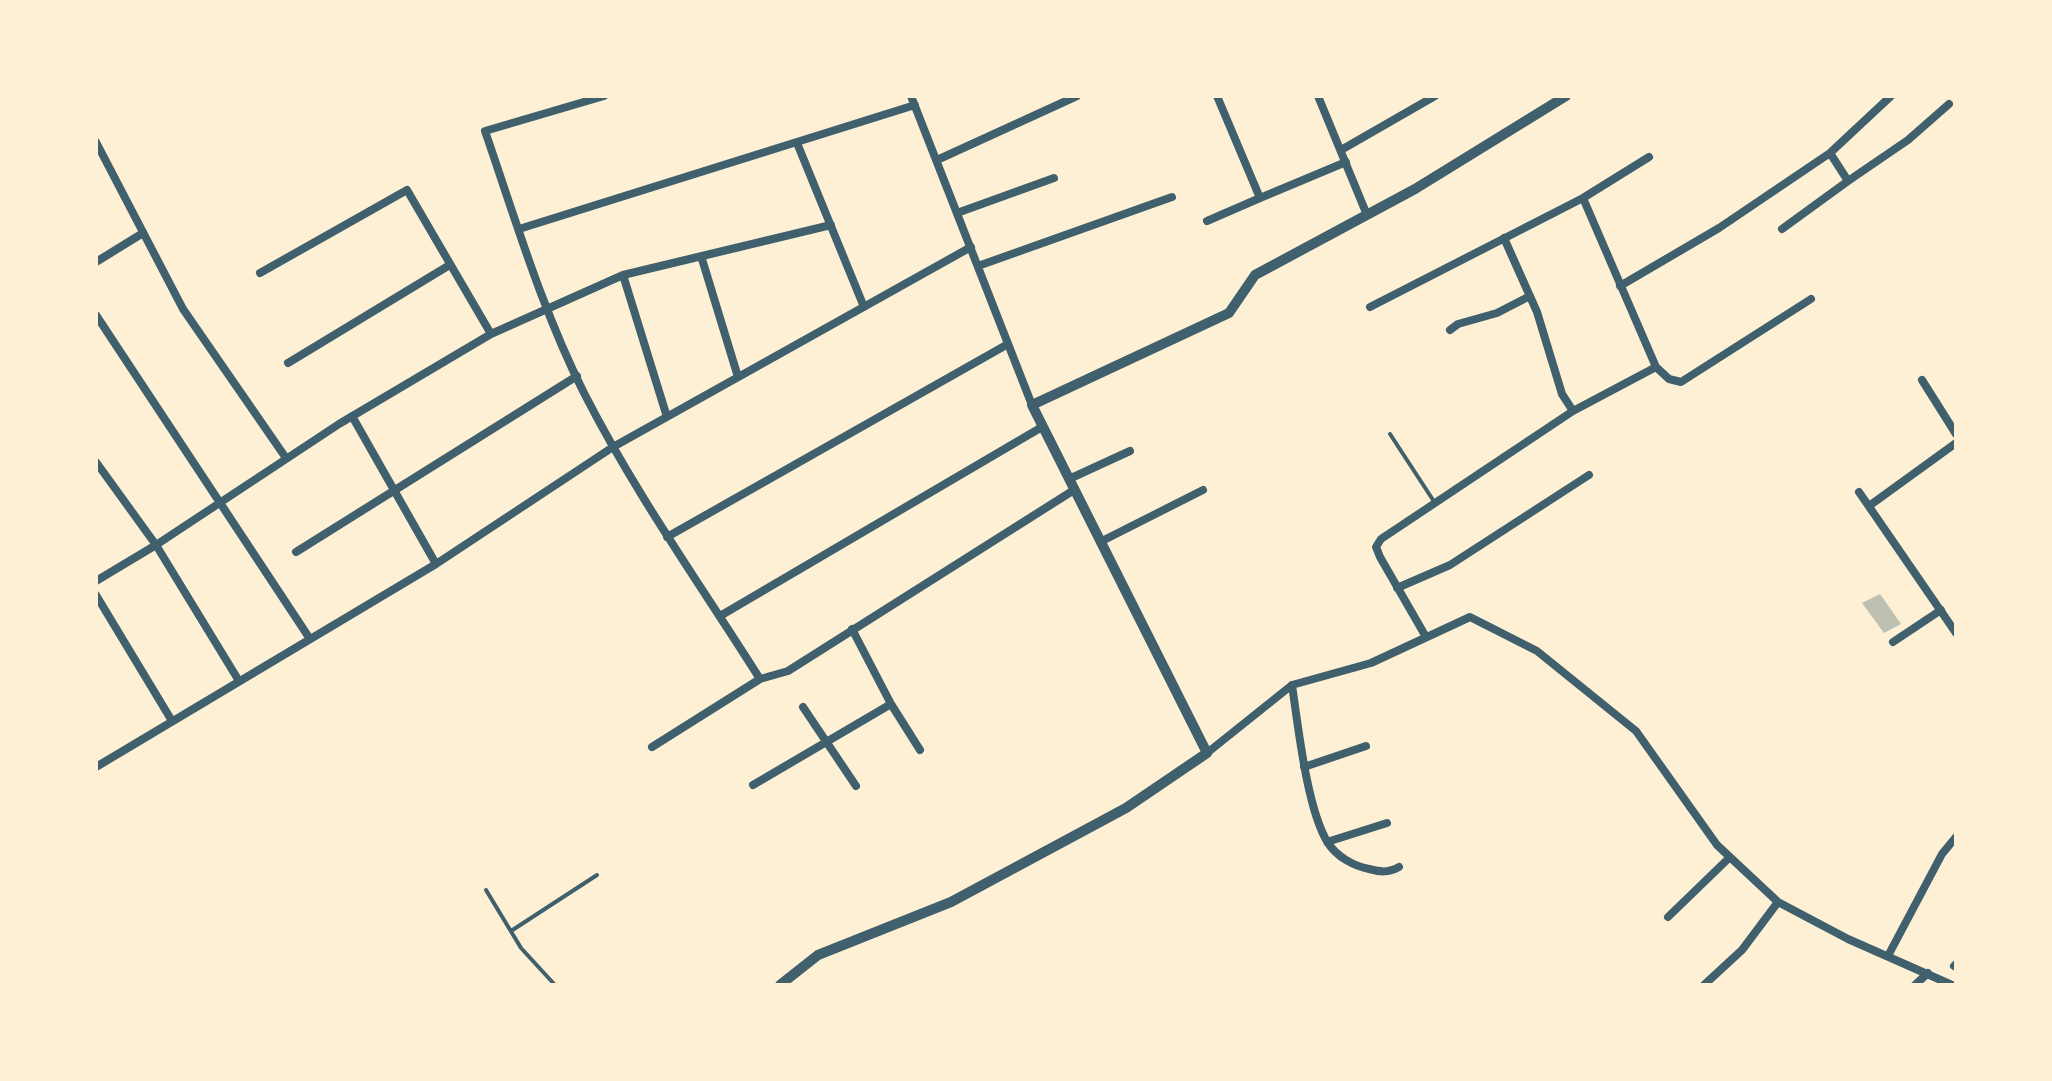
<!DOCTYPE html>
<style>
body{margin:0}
#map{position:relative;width:2052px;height:1081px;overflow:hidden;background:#fdf0d5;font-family:Barlow,sans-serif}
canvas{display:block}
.frame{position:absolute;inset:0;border:98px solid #fdf0d5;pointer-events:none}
</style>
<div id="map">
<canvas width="2052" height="1081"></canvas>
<div class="frame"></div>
</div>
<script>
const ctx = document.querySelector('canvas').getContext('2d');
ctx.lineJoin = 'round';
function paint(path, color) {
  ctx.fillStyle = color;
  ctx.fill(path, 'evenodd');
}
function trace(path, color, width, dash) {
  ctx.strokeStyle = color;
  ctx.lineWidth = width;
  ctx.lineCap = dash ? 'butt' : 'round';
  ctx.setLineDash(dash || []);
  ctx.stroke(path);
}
const building = new Path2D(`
 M1880,594l21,30 -17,9 -22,-30z`);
const service = new Path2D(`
 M1390,434l45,69
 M486,890l35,58 34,37
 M511,931l86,-56`);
const minor = new Path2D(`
 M604,96l-119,35c30,87 57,179 99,262 51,100 116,191 176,286l28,-8 286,-181
 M911,96l121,309
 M1217,96l43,102 86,-36
 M1318,96l49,119
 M96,142l87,167 103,149
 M797,143l67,164
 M1341,150l94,-54
 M937,160l140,-64
 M1848,181l60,-41 41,-36
 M1583,198l73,169 13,12 12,3 130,-83
 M957,213l97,-35
 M1207,221l53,-23
 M519,229l396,-124
 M1782,229l66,-48 -18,-28
 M1504,238l33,74 25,82 11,17
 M702,259l36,118
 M96,262l47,-29
 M978,266l194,-69
 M623,275l44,142
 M1620,286l99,-58 111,-75 61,-57
 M1370,307l213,-109 66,-41
 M96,315l214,324
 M1450,330l8,-6 39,-11 33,-17
 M491,334l132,-59 208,-50
 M288,363l160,-97
 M1922,380l34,54
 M352,416l84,148
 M96,462l60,83 83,136
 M1069,479l61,-28
 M1859,492l97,141
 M1869,506l87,-63
 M667,537l341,-193
 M1102,541l101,-51
 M296,552l281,-176
 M96,581l60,-36 183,-121 152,-90 -84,-144 -147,83
 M1397,588l53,-23 139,-90
 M96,595l76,126
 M720,616l322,-189
 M852,629l39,75 29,46
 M1426,637l-46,-80 -4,-10 5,-8 192,-128 83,-44
 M1893,642l48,-32
 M1292,685c6,40 15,125 36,158 9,14 26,23 41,26 12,3 19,4 30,-2
 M803,707l53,79
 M652,747l108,-68
 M1207,753l85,-68 79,-22 99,-46 67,34 99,80 81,114 61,57 70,37 104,46
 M96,767l340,-203 177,-117 358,-200
 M1304,767l62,-21
 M753,785l138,-81
 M1327,842l60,-19
 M1668,917l62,-60
 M1889,954l53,-100 14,-17
 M1954,966l2,-2
 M1704,985l38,-35 36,-48
 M1915,985l13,-12`);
const tertiary = new Path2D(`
 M780,985l38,-30 133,-53 175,-94 81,-55 -175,-348 197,-92 26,-38 160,-86 151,-93`);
paint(building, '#bec0b2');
trace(service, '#3f606c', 4);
trace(minor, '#3f606c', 8);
trace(tertiary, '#3f606c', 10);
</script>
